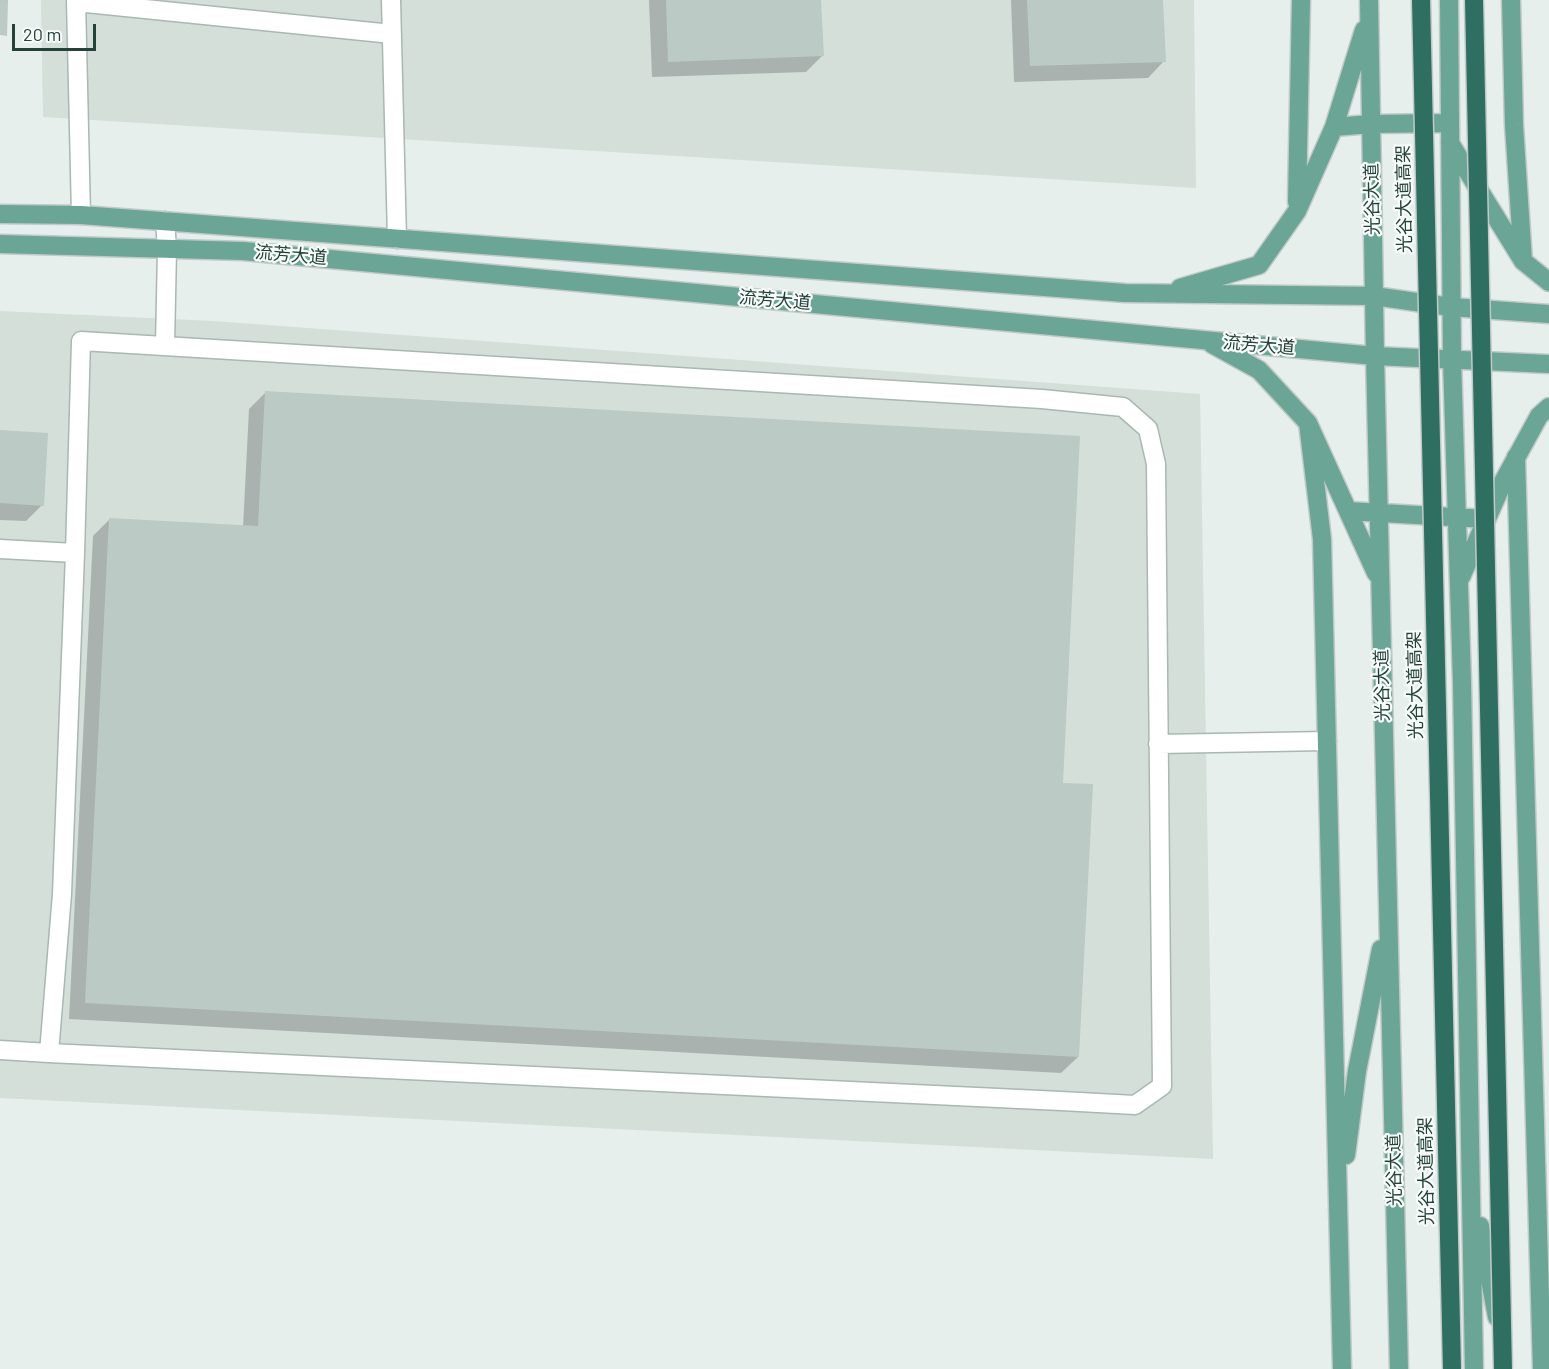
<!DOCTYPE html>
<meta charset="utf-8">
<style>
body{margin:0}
#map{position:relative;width:1549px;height:1369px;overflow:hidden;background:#e6efeb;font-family:Barlow,sans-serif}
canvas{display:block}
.scale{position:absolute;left:12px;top:24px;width:84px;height:27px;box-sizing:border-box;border:3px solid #24423a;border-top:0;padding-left:8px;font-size:18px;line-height:21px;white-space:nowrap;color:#24423a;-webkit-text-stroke:4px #f7fbf9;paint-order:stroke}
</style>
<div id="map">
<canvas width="1549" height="1369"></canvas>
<div class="scale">20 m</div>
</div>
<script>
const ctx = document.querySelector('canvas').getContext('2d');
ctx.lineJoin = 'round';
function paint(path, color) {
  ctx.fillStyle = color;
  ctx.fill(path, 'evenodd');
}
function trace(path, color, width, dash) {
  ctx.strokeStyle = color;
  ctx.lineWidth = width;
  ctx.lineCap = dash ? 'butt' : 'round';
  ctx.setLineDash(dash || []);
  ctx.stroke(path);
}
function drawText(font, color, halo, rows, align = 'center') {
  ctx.font = font + ' Barlow,"Noto Sans SC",sans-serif';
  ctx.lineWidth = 4.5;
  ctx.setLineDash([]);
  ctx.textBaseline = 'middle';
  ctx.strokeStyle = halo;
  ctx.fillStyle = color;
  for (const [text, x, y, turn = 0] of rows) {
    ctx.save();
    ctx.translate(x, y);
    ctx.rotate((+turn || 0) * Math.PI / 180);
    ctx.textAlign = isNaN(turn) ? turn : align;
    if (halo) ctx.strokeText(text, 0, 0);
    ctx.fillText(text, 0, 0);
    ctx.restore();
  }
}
const built = new Path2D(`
 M41,0h1153l2,188 -1153,-71z
 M0,311l213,10 987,73 13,765 -1213,-61z`);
const shadow = new Path2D(`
 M649,0h171l2,56 -16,16 -154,5z
 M1011,0h151l2,61 -16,17 -134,4z
 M265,393l796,391 17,273 -17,16 -992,-54 24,-483 16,-16 134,7 6,-118z
 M0,432l42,73 -16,16 -26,-1z`);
const building = new Path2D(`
 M0,0h8l-1,36 -7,-1z
 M666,0h155l3,56 -156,6z
 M1027,0h136l3,62 -136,4z
 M265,391l815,45 -17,347 30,1 -14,273 -994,-54 24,-485 149,8z
 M0,430l48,3 -4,73 -44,-3z`);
const minor = new Path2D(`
 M76,0l5,215
 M391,0l6,239
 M76,2l316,32
 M165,221l2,28 -2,97
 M0,549l75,4
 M1158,744l169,-3
 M0,1050l49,3 1012,48 74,4 27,-19 -6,-622 -8,-35 -25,-22 -81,-8 -961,-58 -6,212 -13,341 -13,159`);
const major = new Path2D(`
 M1369,0l6,356 24,1013
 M1449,0l3,359 10,324 12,686
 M1511,0l3,125 9,136
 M1334,127l37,-3 79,-1
 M1450,143l73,118 26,21
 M1297,202l4,-202
 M0,214l81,1 1044,78 249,3 77,11 98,7
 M0,244l243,7 1132,105 174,8
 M1180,288l79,-23 38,-54 37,-84 30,-97
 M1212,344l47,26 49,53 68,150
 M1308,423l14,116 20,830
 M1516,457l26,912
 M1348,511l138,8
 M1461,577l43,-97 35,-64 10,-9
 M1346,1155l11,-84 24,-122
 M1480,1226l17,91`);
const highwayBridge = new Path2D(`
 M1421,0l31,1369
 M1474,0l29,1369`);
const streetNames = [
 ["光谷大道",1372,199,-91],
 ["光谷大道高架",1404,199,-91],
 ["流芳大道",291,255,5],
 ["流芳大道",775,300,5],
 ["流芳大道",1259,345,5],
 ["光谷大道",1382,685,-91],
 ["光谷大道高架",1415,685,-91],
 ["光谷大道",1394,1170,-91],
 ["光谷大道高架",1426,1171,-91]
];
paint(built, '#d4dfda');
paint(shadow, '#0003');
paint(building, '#bbcac4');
trace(minor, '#a8b8b2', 21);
trace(major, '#c2cac8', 21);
trace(minor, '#fff', 18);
trace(major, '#6aa596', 18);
trace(highwayBridge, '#c2cac8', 21, []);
trace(highwayBridge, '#2f6f62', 18);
drawText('18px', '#24423a', '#f7fbf9', streetNames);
</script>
